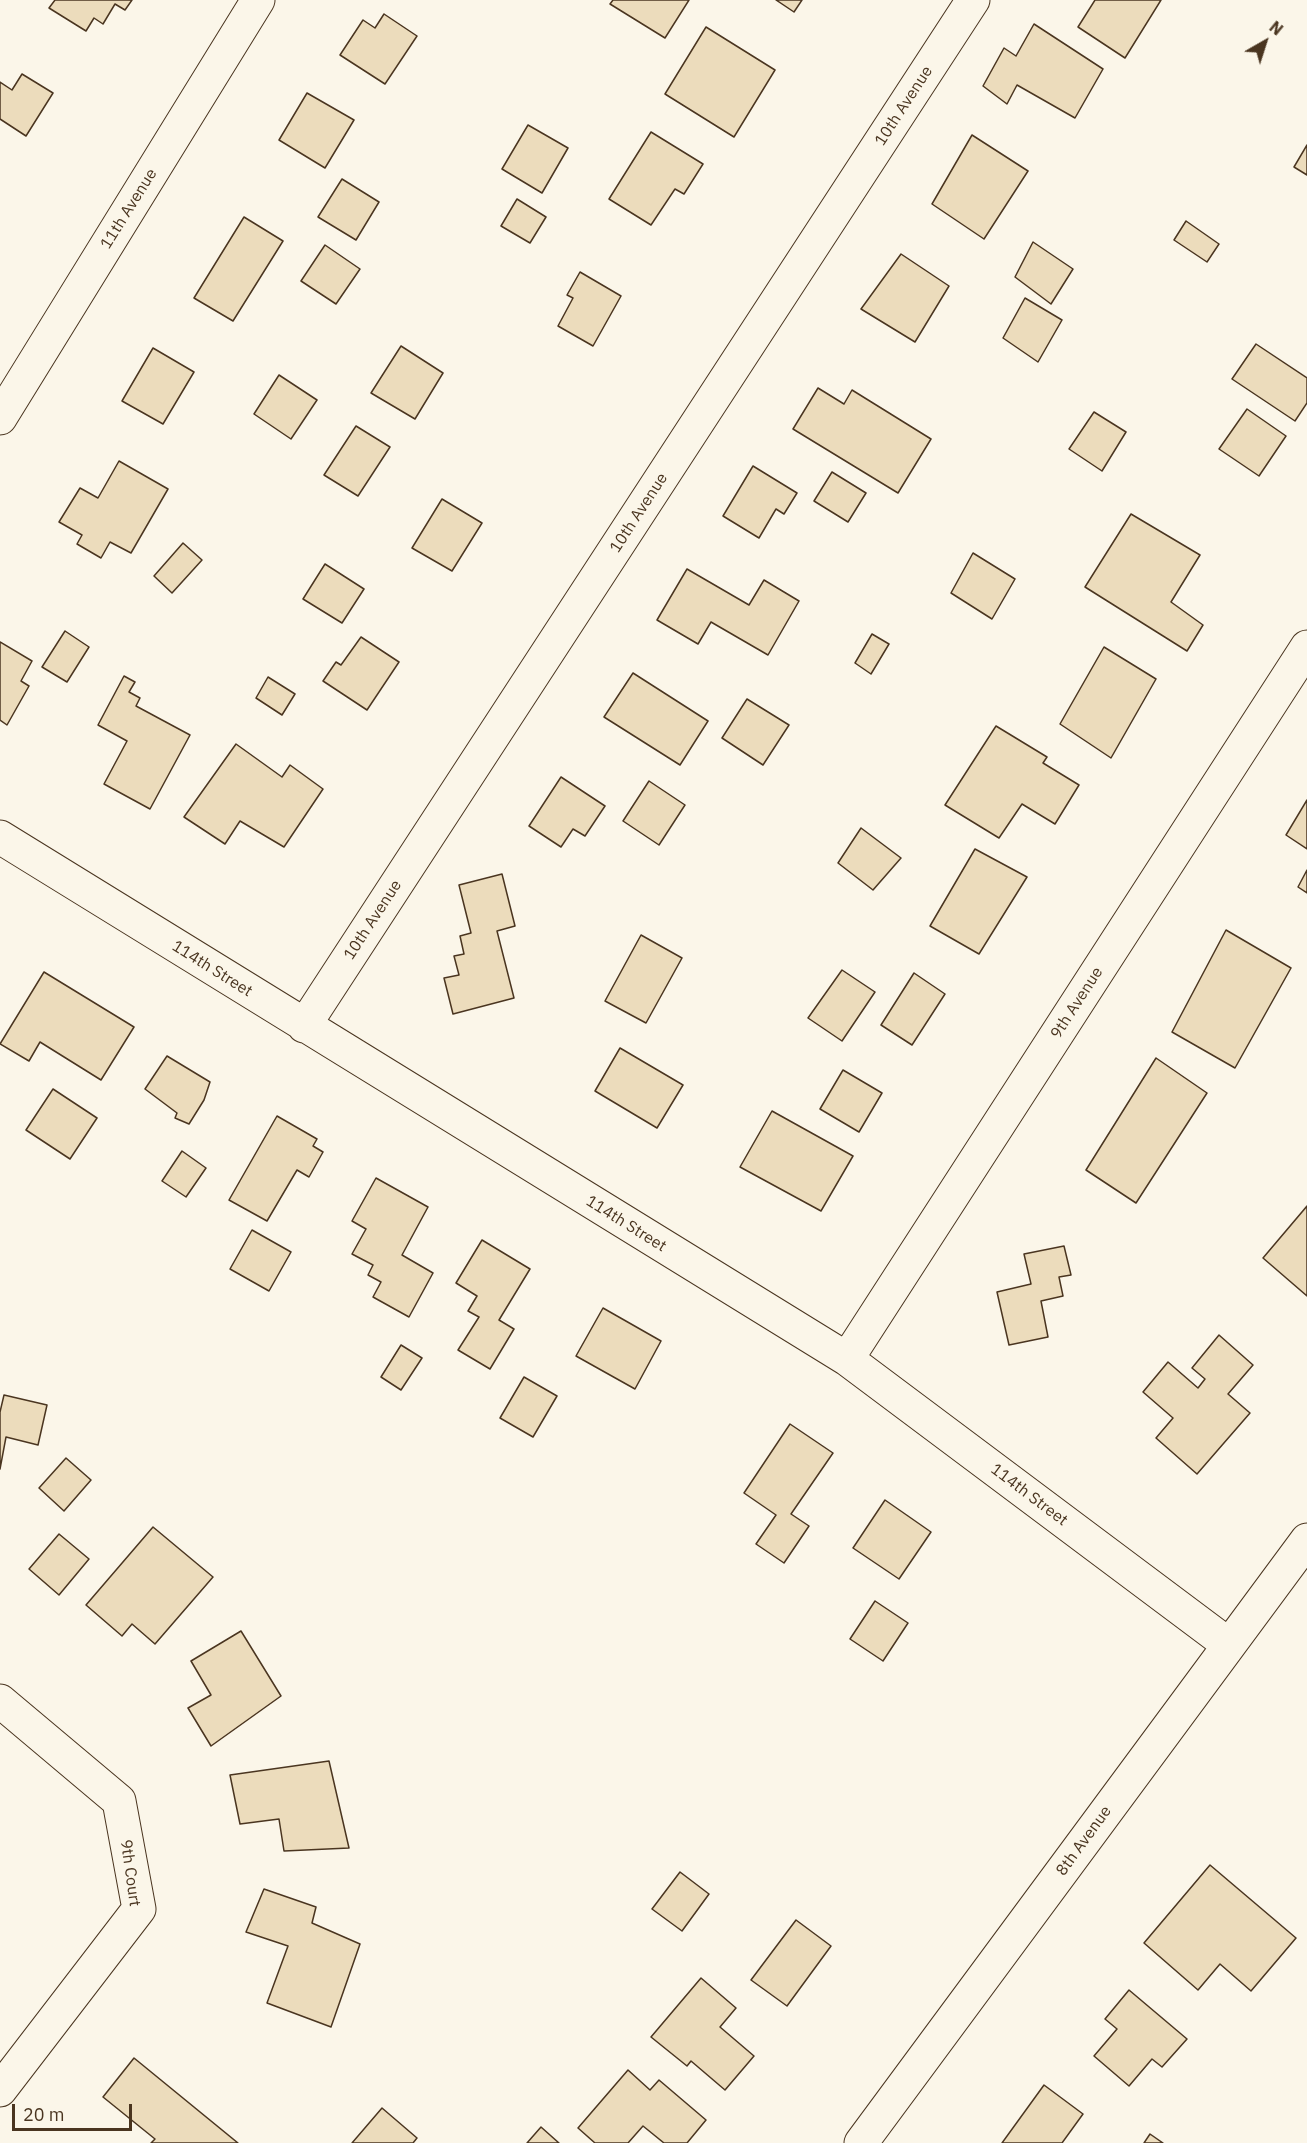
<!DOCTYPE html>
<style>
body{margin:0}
#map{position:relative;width:1307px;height:2143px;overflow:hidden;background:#fbf6e9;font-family:"IBM Plex Sans",sans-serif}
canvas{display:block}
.north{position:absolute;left:1235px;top:12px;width:60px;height:60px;-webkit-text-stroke:4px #fbf6e9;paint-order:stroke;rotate:39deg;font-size:16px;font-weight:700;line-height:24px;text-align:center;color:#4a3520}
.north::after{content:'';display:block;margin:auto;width:21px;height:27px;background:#4a3520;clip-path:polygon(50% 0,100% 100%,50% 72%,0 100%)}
.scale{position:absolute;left:12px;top:2104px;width:120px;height:27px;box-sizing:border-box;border:3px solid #4a3520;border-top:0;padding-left:8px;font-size:18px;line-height:21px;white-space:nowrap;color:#4a3520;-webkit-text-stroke:4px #fbf6e9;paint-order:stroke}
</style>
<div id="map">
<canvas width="1307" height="2143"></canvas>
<div class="north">N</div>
<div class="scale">20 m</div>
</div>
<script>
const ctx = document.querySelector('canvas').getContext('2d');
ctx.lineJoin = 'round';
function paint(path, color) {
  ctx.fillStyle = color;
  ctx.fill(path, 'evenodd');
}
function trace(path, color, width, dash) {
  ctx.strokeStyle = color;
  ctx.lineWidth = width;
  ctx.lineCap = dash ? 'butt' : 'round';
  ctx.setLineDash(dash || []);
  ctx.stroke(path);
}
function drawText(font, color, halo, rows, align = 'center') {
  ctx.font = font + ' "IBM Plex Sans",sans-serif';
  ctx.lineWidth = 4.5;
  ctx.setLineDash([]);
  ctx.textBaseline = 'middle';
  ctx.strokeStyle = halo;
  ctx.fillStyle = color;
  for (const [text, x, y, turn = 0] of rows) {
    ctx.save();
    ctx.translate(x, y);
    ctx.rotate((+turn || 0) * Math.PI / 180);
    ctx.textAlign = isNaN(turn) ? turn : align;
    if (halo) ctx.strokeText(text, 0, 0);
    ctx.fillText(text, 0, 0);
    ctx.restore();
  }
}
const building = new Path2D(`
 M55,0h77l-7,10 -10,-6 -12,20 -9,-6 -8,13 -37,-23z
 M613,0h76l-24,38 -55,-34z
 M776,0h26l-8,12z
 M1095,0h66l-36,58 -47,-31z
 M384,14l33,22 -32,48 -45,-29 23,-35 12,8z
 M1034,24l69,45 -28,49 -58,-33 -10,19 -24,-18 21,-38 12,8z
 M706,27l69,43 -41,67 -69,-43z
 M22,74l31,19 -27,43 -26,-17v-37l12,8z
 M307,93l47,27 -29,48 -46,-28z
 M528,125l40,23 -26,45 -40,-24z
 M651,132l52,32 -19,30 -9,-5 -24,36 -42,-26z
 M972,135l56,36 -44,68 -52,-35z
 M1307,145v30l-13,-8z
 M342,179l37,23 -23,38 -38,-23z
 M517,199l29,18 -16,26 -29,-17z
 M244,217l39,24 -50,80 -39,-23z
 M1186,221l33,23 -12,18 -33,-22z
 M1033,242l40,27 -22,35 -36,-27z
 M325,245l35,24 -24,35 -35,-23z
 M901,254l48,32 -34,56 -54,-33z
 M580,272l41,24 -28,50 -35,-20 15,-28 -6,-3z
 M1025,298l37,22 -24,42 -35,-24z
 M1256,344l51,34v25l-12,18 -63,-42z
 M401,346l42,27 -28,46 -44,-26z
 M153,348l41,24 -31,52 -41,-23z
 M279,375l38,25 -26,39 -37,-25z
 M818,388l26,16 8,-14 79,49 -33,54 -105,-64z
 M1247,409l39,27 -27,40 -40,-27z
 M1094,412l32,20 -24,39 -33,-22z
 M356,426l34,21 -32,49 -34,-21z
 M119,461l49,28 -37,64 -21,-11 -9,16 -24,-14 5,-9 -23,-13 21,-34 18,10z
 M753,466l44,27 -13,21 -8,-5 -17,29 -36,-22z
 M832,472l34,21 -18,29 -34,-21z
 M442,499l40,24 -30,48 -40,-23z
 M1131,514l69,41 -29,47 32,23 -16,26 -102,-64z
 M183,543l19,17 -30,33 -18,-17z
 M973,553l42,26 -23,40 -41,-26z
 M325,564l39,25 -22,34 -39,-24z
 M687,569l62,36 15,-25 35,21 -31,54 -57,-33 -13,22 -41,-24z
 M65,631l24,16 -22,35 -25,-15z
 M872,634l17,10 -18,30 -16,-11z
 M361,637l38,25 -32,48 -44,-29 13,-19 5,3z
 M0,642l32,19 -11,20 8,5 -22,39 -7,-5z
 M1104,647l52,32 -45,79 -51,-34z
 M633,673l75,48 -28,44 -76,-48z
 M124,676l11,6 -6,10 11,6 -4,8 54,29 -40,74 -46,-25 23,-43 -29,-16z
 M268,677l27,17 -13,21 -26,-17z
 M747,699l42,26 -26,40 -41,-27z
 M996,726l51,31 -4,6 36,22 -24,39 -33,-20 -23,34 -54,-33z
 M236,744l46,33 8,-12 33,24 -39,58 -44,-26 -15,23 -41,-27z
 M561,777l44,29 -20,30 -12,-7 -12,18 -32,-21z
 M649,781l36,24 -26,40 -36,-24z
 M1307,800v49l-21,-14z
 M861,828l40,30 -28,32 -35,-27z
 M975,849l52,28 -48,77 -49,-28z
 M1307,870v23l-9,-6z
 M502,874l13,52 -18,5 17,67 -61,16 -9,-36 15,-3 -5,-19 10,-2 -4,-18 11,-3 -12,-48z
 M1226,930l65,38 -56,100 -63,-36z
 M641,935l41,23 -36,65 -41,-22z
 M842,970l33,22 -33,49 -34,-23z
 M44,972l90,55 -33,53 -61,-38 -11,19 -29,-17z
 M914,973l31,21 -33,51 -31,-20z
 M620,1048l63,37 -26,43 -62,-37z
 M167,1056l43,26 -6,18 -15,24 -14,-6 2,-5 -32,-24z
 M1156,1058l51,35 -71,110 -50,-33z
 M843,1070l39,23 -23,39 -39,-23z
 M53,1089l44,29 -27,41 -44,-29z
 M772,1111l81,45 -32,55 -81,-44z
 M277,1116l40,23 -4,7 10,6 -14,25 -12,-7 -30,51 -38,-21z
 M182,1151l24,17 -20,29 -24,-16z
 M376,1178l52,29 -26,48 31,18 -24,44 -36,-20 8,-15 -13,-7 5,-10 -21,-11 14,-25 -14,-8z
 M1307,1206v90l-44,-38z
 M252,1230l39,22 -22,39 -39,-22z
 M482,1240l48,29 -31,51 15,9 -24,40 -32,-19 21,-33 -11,-6 9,-15 -21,-13z
 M1064,1246l7,29 -12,2 4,19 -22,5 7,36 -39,8 -12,-53 34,-8 -7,-30z
 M603,1308l58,33 -26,48 -59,-33z
 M1219,1335l34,30 -25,29 22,19 -53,61 -41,-36 17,-20 -30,-26 25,-30 30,26 7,-9 -13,-11z
 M401,1345l21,13 -21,32 -20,-13z
 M524,1377l33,19 -24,41 -33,-19z
 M4,1395l43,10 -9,40 -32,-8 -6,32v-57z
 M790,1424l43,29 -42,61 18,12 -25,37 -28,-19 20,-29 -32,-22z
 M66,1458l25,22 -27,31 -25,-23z
 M885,1500l46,32 -32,47 -46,-31z
 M153,1527l60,50 -58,67 -23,-20 -10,12 -36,-31z
 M59,1534l30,25 -30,36 -30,-26z
 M875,1601l33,22 -25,38 -33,-22z
 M241,1631l40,65 -70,50 -23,-38 23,-13 -20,-34z
 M329,1761l20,87 -65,3 -5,-32 -39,5 -10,-49z
 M1210,1865l86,73 -45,53 -31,-27 -22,26 -54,-47z
 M680,1872l29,22 -27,37 -30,-22z
 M264,1889l52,18 -4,16 48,21 -29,83 -64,-24 21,-57 -42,-14z
 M796,1920l35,26 -44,60 -36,-26z
 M701,1978l35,30 -16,19 34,29 -29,34 -34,-29 -4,5 -36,-29z
 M1129,1990l58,49 -25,28 -10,-8 -23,27 -35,-30 23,-27 -12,-10z
 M134,2058l104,85h-87l4,-4 -52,-42z
 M628,2070l22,20 9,-10 47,40 -19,23h-23l-21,-17 -15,17h-33l-17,-15z
 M1044,2085l39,29 -21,29h-60z
 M382,2108l35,30 -4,5h-61z
 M541,2127l18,16h-32z
 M1150,2134l13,9h-19z`);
const street = new Path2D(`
 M0,418l258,-418
 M0,837l847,522 382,286
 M304,1026l669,-1026
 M847,1359l460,-712
 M0,1701l119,100 20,108 -139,181
 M861,2143l446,-603`);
const streetNames = [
 ["10th Avenue",904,106,-57],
 ["11th Avenue",129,209,-58],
 ["10th Avenue",639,513,-57],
 ["10th Avenue",373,920,-57],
 ["114th Street",212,969,32],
 ["9th Avenue",1077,1003,-57],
 ["114th Street",626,1224,32],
 ["114th Street",1029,1495,37],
 ["8th Avenue",1084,1841,-54],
 ["9th Court",130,1873,82]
];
paint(building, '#ecdcbc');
trace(building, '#4a3520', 1.5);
trace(street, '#4a3520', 35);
trace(street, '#fbf6e9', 33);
drawText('16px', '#4a3520', '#fbf6e9', streetNames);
</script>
